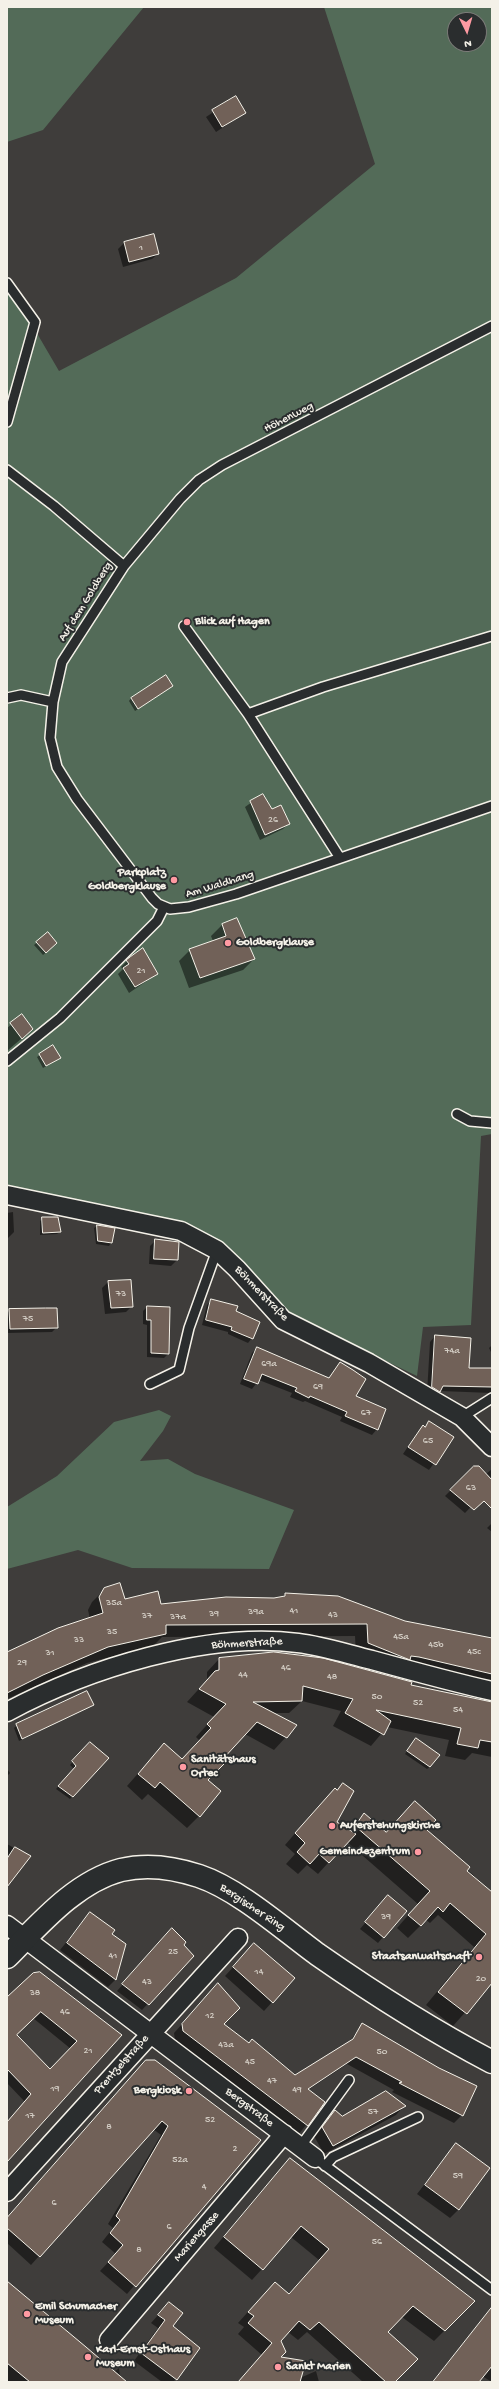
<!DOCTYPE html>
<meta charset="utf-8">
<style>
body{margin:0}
#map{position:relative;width:499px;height:2389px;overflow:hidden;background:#3f3d3b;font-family:"Gochi Hand",sans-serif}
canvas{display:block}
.frame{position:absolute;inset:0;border:8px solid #f4f1e8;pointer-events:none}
.north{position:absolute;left:447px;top:12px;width:40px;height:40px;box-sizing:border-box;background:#2a2d2e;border:1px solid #7b7b78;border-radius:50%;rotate:175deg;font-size:11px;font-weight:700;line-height:16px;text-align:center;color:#f4f1e8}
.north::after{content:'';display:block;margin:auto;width:14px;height:18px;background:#ff9aa2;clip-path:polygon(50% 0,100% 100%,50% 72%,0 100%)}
</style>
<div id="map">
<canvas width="499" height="2389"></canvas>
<div class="frame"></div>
<div class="north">N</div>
</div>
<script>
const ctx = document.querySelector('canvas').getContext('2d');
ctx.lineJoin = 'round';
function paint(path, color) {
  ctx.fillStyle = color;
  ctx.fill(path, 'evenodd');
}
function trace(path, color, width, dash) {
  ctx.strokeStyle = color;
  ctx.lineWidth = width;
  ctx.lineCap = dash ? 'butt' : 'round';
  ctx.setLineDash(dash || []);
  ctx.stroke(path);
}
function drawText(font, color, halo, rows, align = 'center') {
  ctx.font = font + ' "Gochi Hand",sans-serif';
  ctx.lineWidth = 4;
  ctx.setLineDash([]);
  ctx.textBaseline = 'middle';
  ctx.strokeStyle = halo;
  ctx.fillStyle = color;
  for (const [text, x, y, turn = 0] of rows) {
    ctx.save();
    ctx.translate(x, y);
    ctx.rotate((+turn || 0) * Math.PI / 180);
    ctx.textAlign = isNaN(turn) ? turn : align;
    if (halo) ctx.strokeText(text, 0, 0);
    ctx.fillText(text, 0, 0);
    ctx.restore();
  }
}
const green = new Path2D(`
 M7,7h137l-101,123 -36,12z
 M324,7h168v1127l-11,2 -10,189 -48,2 -6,49 -133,-64 -77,-75 -200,-42v-913l52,89 177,-93 139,-114zM455,20h24v24h-24z
 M159,1410l12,6 -8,15 -23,30 28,-2 27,15 99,36 -25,59 -137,-1 -54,-18 -71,19v-62l50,-31 57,-54z`);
const shadow = new Path2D(`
 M236,97l9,16 -29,19 -10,-15z
 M153,235l5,19 -6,5 -29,8 -5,-18 6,-6z
 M172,686l-37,25 -6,-10 2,-3z
 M262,795l10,15 16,14 -5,5 -23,11 -15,-33z
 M237,920l17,39 -11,11 -54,18 -10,-27 11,-11 23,-9 -2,-5 11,-11z
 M48,933l8,10 -13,12 -9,-10z
 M130,958l27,16 -28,19 -11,-19 5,-5 -2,-2z
 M22,1016l7,16 -22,19v-23z
 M40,1055l19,3 -16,10 -6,-11z
 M13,1212l1,20 -7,7v-26z
 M43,1218l17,14 -3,2 -17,1v-14z
 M97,1226l14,17 -2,3 -13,-2 -2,-16z
 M156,1240l21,20 -6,6 -22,-2 1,-18z
 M130,1281l2,25 -6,6 -21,2 -3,-26 6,-6z
 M212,1300l23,12 17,26 -4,5 -20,-9v-2l-26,-7 5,-20z
 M147,1307l21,47 -4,4 -17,-1v-32l-4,-1v-13z
 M10,1310l47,17 -5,5 -45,1v-20z
 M435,1336l33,33h24v24l-52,-2 -6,6 -7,-4 3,-51z
 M492,1345v9l-3,-6z
 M257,1348l71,31 12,-15 14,33 23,32 -5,6 -32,-14 2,-4 -37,-16 -2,1 -13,-5 2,-4 -33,-13 -7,9 -12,-5 12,-31z
 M429,1422l24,15 -24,33 -26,-16 14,-21z
 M474,1467l12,7 6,-5v16l-27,28 -20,-17z
 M492,1523v9l-5,-4z
 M105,1589l19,11 37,5 120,-7 5,-4 119,28 87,17v118l-20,-4 -7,7 -20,-4 4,-16 -62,-13 -16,19 -38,-20 8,-15 -39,-10 -13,12h-16l23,13 -22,24 -29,-16 -24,27 -14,20 -8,35 -12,12 -39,-34 -6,6 -15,-14 37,-42 18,16 17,-20 -3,-3 18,-20 -27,-15 20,-22v-8l12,-13 55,-6 31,3 105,26v3l80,17v-2l-8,-7 -126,-38 -1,-19 -193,1 -9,9 -66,17 -80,36v-47l83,-33 -2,-9 4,-8z
 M93,1705l-74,36 -5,-13 3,-3z
 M416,1739l14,28 -3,2 -22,-15z
 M90,1743l17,15 -37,41 -14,-10 18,-20 -4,-4z
 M7,1769l3,4 -3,3z
 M324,1800l11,23 14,8 15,-17 21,19 30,-31 11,28 66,63v89l-39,44 -27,-21 48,-58 -36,-32 -8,8 -4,-3 -18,18 -11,-10 21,-24 -71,-62 -29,32 -11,-9 -9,9 -12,-10 9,-10 -10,-9z
 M7,1844l22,12 -22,30z
 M383,1902v35l-5,6 -18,-14z
 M90,1913l20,21 15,11 -10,35 -7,7 -48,-37z
 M166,1936l16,9 10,11 -50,54 -25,-19z
 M246,1953l48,25 -30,33 -39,-35z
 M210,1993l13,31 71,52 54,-32 14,-20 100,91 -8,8 -62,-31 2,-2 -47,-26 -39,26 16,12 -25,32 -124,-94 -1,-7z
 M7,1998l113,37 -113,126v-43l2,2 16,-18 -18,-19zM33,2018l38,31 -21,21 -34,-35z
 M138,2070l122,70 -133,154 -27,-23 16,-17 -14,-12 11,-14 -5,-4 53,-89 -8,-6 -122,136 -24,-22v-25z
 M404,2106l-8,9 -72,39 -10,-18 21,-25 7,6z
 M456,2144l3,65 -9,9 -33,-24z
 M290,2159l184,142 -40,40 -32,-24 -15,16 6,49h-30l-56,-50 -9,8 -10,-8 -8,9 -1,17 21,20 16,-7 3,11h-69l12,-27 -24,-21 6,-7 -6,-4 26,-29h24l31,-34 -28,-23 -39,43 -38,-32z
 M492,2279v7l-4,-3z
 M7,2282l107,90 5,-4 1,9 6,5h-119z
 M169,2303l7,76 -3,3h-11l-28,-21 24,-33 -7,-5z
 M489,2312l3,3v67l-10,-6 -4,6h-46z`);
const building = new Path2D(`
 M236,96l10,17 -24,14 -10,-17z
 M154,234l5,20 -30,8 -5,-20z
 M166,675l7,11 -35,23 -7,-11z
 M263,794l9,15 9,-4 9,19 -25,11 -15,-34z
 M237,918l18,41 -55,19 -11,-29 37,-13 -4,-12z
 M48,932l9,11 -11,10 -10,-11z
 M143,948l15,26 -23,13 -12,-19 6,-4 -3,-4 4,-3z
 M22,1014l11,15 -11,10 -12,-16z
 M53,1045l8,13 -15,8 -7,-12z
 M42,1217h16l3,15 -18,1z
 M97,1225l18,3 -3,15 -14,-2z
 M155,1239l24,3 -1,18 -24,-1z
 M131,1280l2,27 -22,1 -3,-27z
 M211,1299l27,7 -2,5 24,11 -7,17 -22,-9 1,-3 -26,-7z
 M147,1306l23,1 -1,47 -18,-1v-33h-4z
 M46,1308h11l1,20 -48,1 -1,-20z
 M435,1335l36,3 -2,30h23v19l-49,-1 -3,6 -8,-5z
 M257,1347l72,31 11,-16 13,8 13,9 -10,17 30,13 -8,21 -33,-14 2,-4 -37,-16 -1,2 -14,-7 2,-3 -35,-14 -4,10 -14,-5z
 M429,1421l25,16 -18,28 -28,-18 15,-22 2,2z
 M474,1466h5l13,14v29l-8,-8 -10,9 -24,-20z
 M120,1583l5,16 33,-8 3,13 65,-7 48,1 11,-2v-3l53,3 67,25 87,17v36l-73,-17 -8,-1 -1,4 -42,-17 -1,-19 -201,1v9l-58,13 -65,28 -36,18v-41l51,-24 45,-15 -4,-16 5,-9z
 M274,1652l49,6 89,24 -1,3 81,17v40l-12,-2 -2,8 -21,-4 4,-16 -85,-18 15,11 -7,14 -39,-22 8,-14 -50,-13 -1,15 -49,1 44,23 -10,13 -30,-16 -35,38 3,3 -17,17 13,11 -21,26 -40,-35 -5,6 -17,-14 26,-31 18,16 29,-31 -4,-4 19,-20 -27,-15 16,-18 4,-1v-12z
 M87,1691l7,14 -72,34 -6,-15z
 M416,1738l24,17 -10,12 -23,-16z
 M90,1742l19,16 -36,39 -15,-11 18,-20 -4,-5z
 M343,1783l11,8 -17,31 19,12 -27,29 -10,-9 -9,10 -13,-12 8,-9 -10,-10 40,-45 2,2z
 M415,1801l21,19 -9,10 43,37 -3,4 25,21v91l-25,31 -29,-22 48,-58 -36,-31 -7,9 -5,-5 -17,19 -13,-11 22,-24 -75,-65 9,-13 22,19z
 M15,1847l16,9 -24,31v-28z
 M388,1895l19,16 -23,27 -19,-16z
 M90,1912l25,18 -3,4 14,10 -10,36 -49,-37z
 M172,1928l14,14 -2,3 10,11 -45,49 -27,-21z
 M254,1943l41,35 -22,25 -40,-36z
 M40,1972l82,63 -115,127v-40l24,-28 -24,-25v-72l26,-24zM41,2012l36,29 -27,28 -33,-34z
 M218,1983l22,25 -16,16 25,19 3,-4 43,36 58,-36 9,-16 77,45 38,18 -14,30 -64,-33 3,-1 -46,-25 -48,32 17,13 -17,24 -125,-95 -1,-7z
 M146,2060h9l106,80 -125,147 -28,-25 15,-17 -13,-12 10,-13 -4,-4 52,-90 -6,-5 -122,136 -33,-29v-10z
 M386,2091l20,15 -73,40 -11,-19 13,-17 7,6z
 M456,2143l34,25 -31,42 -34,-25z
 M290,2158l185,143 -30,30 -32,-25 -25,26 30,27 -23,23h-9l-67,-60 -9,8 -11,-9 -18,20 5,11 -5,5 25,4 -6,21h-62l34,-39 -24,-20 6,-7 -6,-4 27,-30 14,12 40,-45 -28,-23 -38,44 -39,-33z
 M7,2281l79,66 41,35h-97l-23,-19z
 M169,2302l14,11 -10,13 27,22 -23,32 -36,-27 24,-33 -7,-5z
 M492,2307v59l-13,16h-46z`);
const service = new Path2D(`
 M7,283l28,39 -28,100
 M492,326l-270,139 -23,15 -19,19 -56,67 -62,96 -9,40 -3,36 7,29 20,32 75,99 6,6 12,5 19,-2 47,-13 256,-88
 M7,470l47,36 70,60
 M184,626l64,88 92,144
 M7,698l14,-3 32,7
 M248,714l75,-27 169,-51
 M7,1061l53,-43 97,-97 7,-14
 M457,1114l13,7 22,2
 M150,1384l29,-14 10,-42 28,-78
 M462,1417l30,-19
 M300,2147l49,-67
 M315,2158l177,132
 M325,2166l8,-9 85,-40`);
const minor = new Path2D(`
 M7,1195l174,36 36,19 20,19 46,51 86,43 93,54 30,30
 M7,1712c80,-43 200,-81 291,-69 25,3 49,11 74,17 40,11 80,22 120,31
 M7,1925l308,233
 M7,2192l231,-254
 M109,2340l175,-206`);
const secondary = new Path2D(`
 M7,1957c32,-32 68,-75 114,-87 25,-6 54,-2 78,6 39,13 84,53 118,78 56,39 114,76 175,108`);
const markers = [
 [187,622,4,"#ff9aa2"],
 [174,880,4,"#ff9aa2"],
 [228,943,4,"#ff9aa2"],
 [183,1767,4,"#ff9aa2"],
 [332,1826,4,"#ff9aa2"],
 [418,1852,4,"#ff9aa2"],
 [479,1957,4,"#ff9aa2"],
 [189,2091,4,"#ff9aa2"],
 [27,2314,4,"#ff9aa2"],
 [88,2357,4,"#ff9aa2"],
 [278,2367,4,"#ff9aa2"]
];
const numberNames = [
 ["1",141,248],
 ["26",273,820],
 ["21",141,971],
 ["73",121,1294],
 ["75",28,1319],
 ["74a",452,1351],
 ["69a",269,1364],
 ["69",318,1387],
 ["67",366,1413],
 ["65",428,1441],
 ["63",471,1488],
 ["35a",114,1603],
 ["41",294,1611],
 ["39a",256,1612],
 ["39",214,1614],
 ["43",333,1615],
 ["37",147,1616],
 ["37a",178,1617],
 ["35",112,1632],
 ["45a",401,1637],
 ["33",79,1640],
 ["45b",436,1645],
 ["45c",474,1652],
 ["31",50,1653],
 ["29",22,1663],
 ["46",286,1668],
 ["44",243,1675],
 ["48",332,1677],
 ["50",377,1697],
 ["52",418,1703],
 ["54",458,1710],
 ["39",386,1917],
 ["25",173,1952],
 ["41",113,1956],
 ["14",259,1972],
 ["20",481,1979],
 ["43",147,1982],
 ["38",35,1993],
 ["46",65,2012],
 ["12",210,2016],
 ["43a",226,2045],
 ["21",88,2051],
 ["50",382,2052],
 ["45",250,2062],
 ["47",272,2081],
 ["19",55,2089],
 ["49",297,2090],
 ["57",373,2112],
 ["17",30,2116],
 ["52",210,2120],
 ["8",109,2127],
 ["2",235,2149],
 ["52a",180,2160],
 ["59",458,2176],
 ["4",204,2187],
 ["6",54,2203],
 ["6",169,2227],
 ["56",377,2242],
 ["8",139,2250]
];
const streetNames = [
 ["Höhenweg",289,418,-27],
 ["Auf dem Goldberg",86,602,-58],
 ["Am Waldhang",220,885,-17],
 ["Böhmerstraße",261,1294,46],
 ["Böhmerstraße",247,1644,-3],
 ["Bergischer Ring",252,1908,34],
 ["Prentzelstraße",122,2065,-48],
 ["Bergstraße",249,2108,37],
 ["Mariengasse",197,2237,-49]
];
const poiNames = [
 ["Blick auf Hagen",195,622],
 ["Parkplatz",166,873,"right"],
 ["Goldbergklause",166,887,"right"],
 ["Goldbergklause",236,943],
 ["Sanitätshaus",191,1760],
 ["Ortec",191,1774],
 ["Auferstehungskirche",340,1826],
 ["Gemeindezentrum",410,1852,"right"],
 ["Staatsanwaltschaft",471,1957,"right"],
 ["Bergkiosk",181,2091,"right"],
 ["Emil Schumacher",35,2307],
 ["Museum",35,2321],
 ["Karl-Ernst-Osthaus",96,2350],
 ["Museum",96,2364],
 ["Sankt Marien",286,2367]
];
paint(green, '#536b58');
paint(shadow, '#0007');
paint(building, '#716158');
trace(building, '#f4f1e8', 1);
trace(service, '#f4f1e8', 12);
trace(minor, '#f4f1e8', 21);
trace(secondary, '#f4f1e8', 25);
trace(service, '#2a2d2e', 9);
trace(minor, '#2a2d2e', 18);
trace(secondary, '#2a2d2e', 22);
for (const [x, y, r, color] of markers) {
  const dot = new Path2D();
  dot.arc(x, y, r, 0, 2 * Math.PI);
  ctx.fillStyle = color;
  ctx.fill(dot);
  trace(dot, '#2a2d2e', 1.5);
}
drawText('10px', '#d3cdc4', null, numberNames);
drawText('12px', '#f4f1e8', '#2a2d2e', streetNames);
drawText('bold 12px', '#f4f1e8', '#2a2d2e', poiNames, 'left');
</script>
